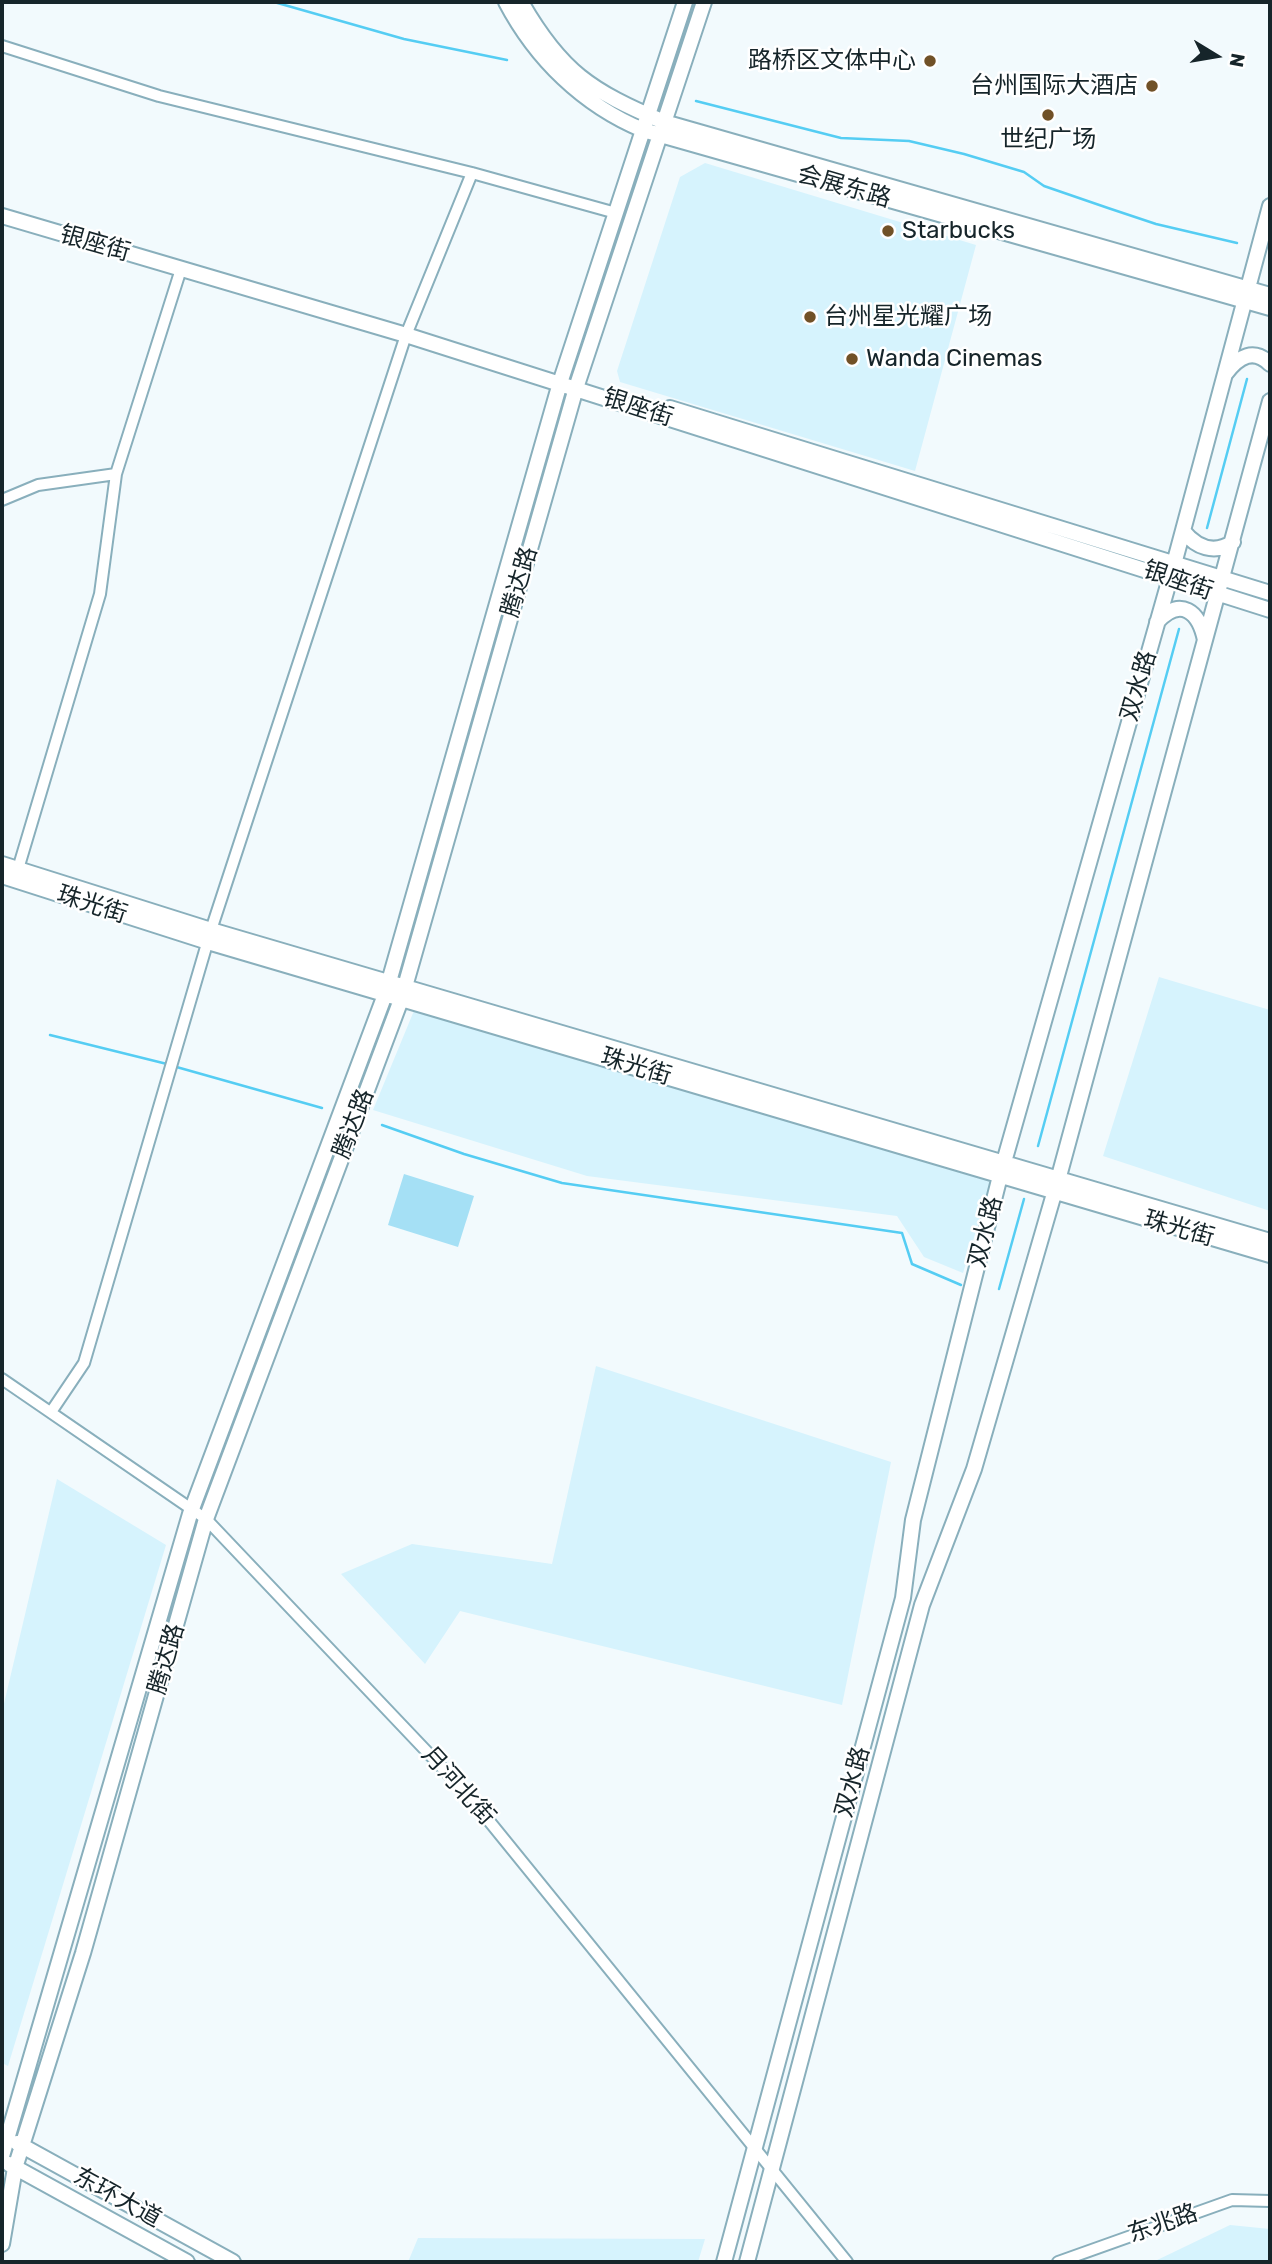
<!DOCTYPE html>
<meta charset="utf-8">
<style>
body{margin:0}
#map{position:relative;width:1272px;height:2264px;overflow:hidden;background:#f2fafd;font-family:Rubik,sans-serif}
canvas{display:block}
.frame{position:absolute;inset:0;border:4px solid #16252a;pointer-events:none}
.north{position:absolute;left:1181px;top:21px;width:70px;height:70px;-webkit-text-stroke:5px #fff;paint-order:stroke;rotate:101deg;font-size:19px;font-weight:700;line-height:28px;text-align:center;color:#16252a}
.north::after{content:'';display:block;margin:auto;width:24px;height:32px;background:#16252a;clip-path:polygon(50% 0,100% 100%,50% 72%,0 100%)}
</style>
<div id="map">
<canvas width="1272" height="2264"></canvas>
<div class="frame"></div>
<div class="north">N</div>
</div>
<script>
const ctx = document.querySelector('canvas').getContext('2d');
ctx.lineJoin = 'round';
function paint(path, color) {
  ctx.fillStyle = color;
  ctx.fill(path, 'evenodd');
}
function trace(path, color, width, dash) {
  ctx.strokeStyle = color;
  ctx.lineWidth = width;
  ctx.lineCap = dash ? 'butt' : 'round';
  ctx.setLineDash(dash || []);
  ctx.stroke(path);
}
function drawText(font, color, halo, rows, align = 'center') {
  ctx.font = font + ' Rubik,"Noto Sans SC",sans-serif';
  ctx.lineWidth = 5;
  ctx.setLineDash([]);
  ctx.textBaseline = 'middle';
  ctx.strokeStyle = halo;
  ctx.fillStyle = color;
  for (const [text, x, y, turn = 0] of rows) {
    ctx.save();
    ctx.translate(x, y);
    ctx.rotate((+turn || 0) * Math.PI / 180);
    ctx.textAlign = isNaN(turn) ? turn : align;
    if (halo) ctx.strokeText(text, 0, 0);
    ctx.fillText(text, 0, 0);
    ctx.restore();
  }
}
const built = new Path2D(`
 M705,163l271,82 -61,226 -295,-89 -3,-11 63,-194z
 M1159,977l111,33v201l-167,-55z
 M418,1001l574,178 -29,94 -39,-16 -27,-41 -310,-40 -214,-66z
 M596,1366l295,96 -49,243 -382,-94 -35,53 -84,-90 71,-30 140,20z
 M57,1479l109,66 -158,521 -6,-3v-351z
 M1230,2225l40,4v33h-117z
 M418,2238l287,1 -7,23h-290z`);
const green = new Path2D(`
 M404,1174l70,22 -16,51 -70,-22z`);
const stream = new Path2D(`
 M274,2l130,37 103,21
 M696,101l145,37 68,3 55,13 60,18 20,14 64,22 48,16 81,19
 M1207,528l40,-149
 M50,1035l117,29
 M173,1066l149,42
 M382,1125l82,29 98,29 340,50 10,31 49,21
 M1038,1146l141,-517
 M999,1289l25,-90`);
const minor = new Path2D(`
 M2,46l157,50 313,77 144,40
 M2,500l36,-15 78,-11
 M18,869l82,-275 16,-120 65,-205
 M2,1379l204,140 262,276 379,467
 M51,1412l33,-49 127,-433 195,-595 66,-162
 M1058,2262l174,-62 38,1`);
const major = new Path2D(`
 M506,2c30,57 77,103 137,128l627,178
 M521,2c40,70 70,89 143,120l606,173
 M2,216l404,119 864,275
 M1226,373c13,-17 28,-25 44,-9
 M670,408l600,185
 M1183,531c13,16 31,24 50,11
 M1157,622c24,-26 42,-10 48,18
 M2,864l209,66 1059,311
 M2,876l206,66 1062,313
 M17,2143l216,119
 M2,2156l188,-642 196,-522 174,-609 125,-381
 M9,2164l178,98
 M2,2244l13,-76 68,-215 123,-434 196,-522 174,-609 128,-386
 M724,2262l179,-664 10,-78 87,-344 174,-612 96,-358
 M747,2262l175,-657 52,-136 84,-289 212,-779`);
const markers = [
 [930,61,7,"#715127"],
 [1152,86,7,"#715127"],
 [1048,115,7,"#715127"],
 [888,231,7,"#715127"],
 [810,317,7,"#715127"],
 [852,359,7,"#715127"]
];
const poiNames = [
 ["路桥区文体中心",916,61,"right"],
 ["台州国际大酒店",1138,86,"right"],
 ["世纪广场",1048,140,"center"],
 ["Starbucks",902,231],
 ["台州星光耀广场",824,317],
 ["Wanda Cinemas",866,359]
];
const streetNames = [
 ["会展东路",844,187,16],
 ["银座街",95,244,16],
 ["银座街",638,408,18],
 ["银座街",1178,581,19],
 ["腾达路",520,582,-74],
 ["双水路",1139,686,-74],
 ["珠光街",92,905,18],
 ["珠光街",636,1067,17],
 ["腾达路",354,1124,-69],
 ["珠光街",1179,1229,16],
 ["双水路",986,1232,-76],
 ["腾达路",167,1659,-74],
 ["双水路",853,1782,-75],
 ["月河北街",458,1786,48],
 ["东环大道",117,2198,29],
 ["东兆路",1163,2224,-19]
];
paint(built, '#d6f3fd');
paint(green, '#a5e0f5');
trace(stream, '#55cdf3', 2.5);
trace(minor, '#89afbc', 14);
trace(major, '#89afbc', 18);
trace(minor, '#fff', 10);
trace(major, '#fff', 14);
for (const [x, y, r, color] of markers) {
  const dot = new Path2D();
  dot.arc(x, y, r, 0, 2 * Math.PI);
  ctx.fillStyle = color;
  ctx.fill(dot);
  trace(dot, '#fff', 2.5);
}
drawText('24px', '#16252a', '#fff', poiNames, 'left');
drawText('24px', '#16252a', '#fff', streetNames);
</script>
